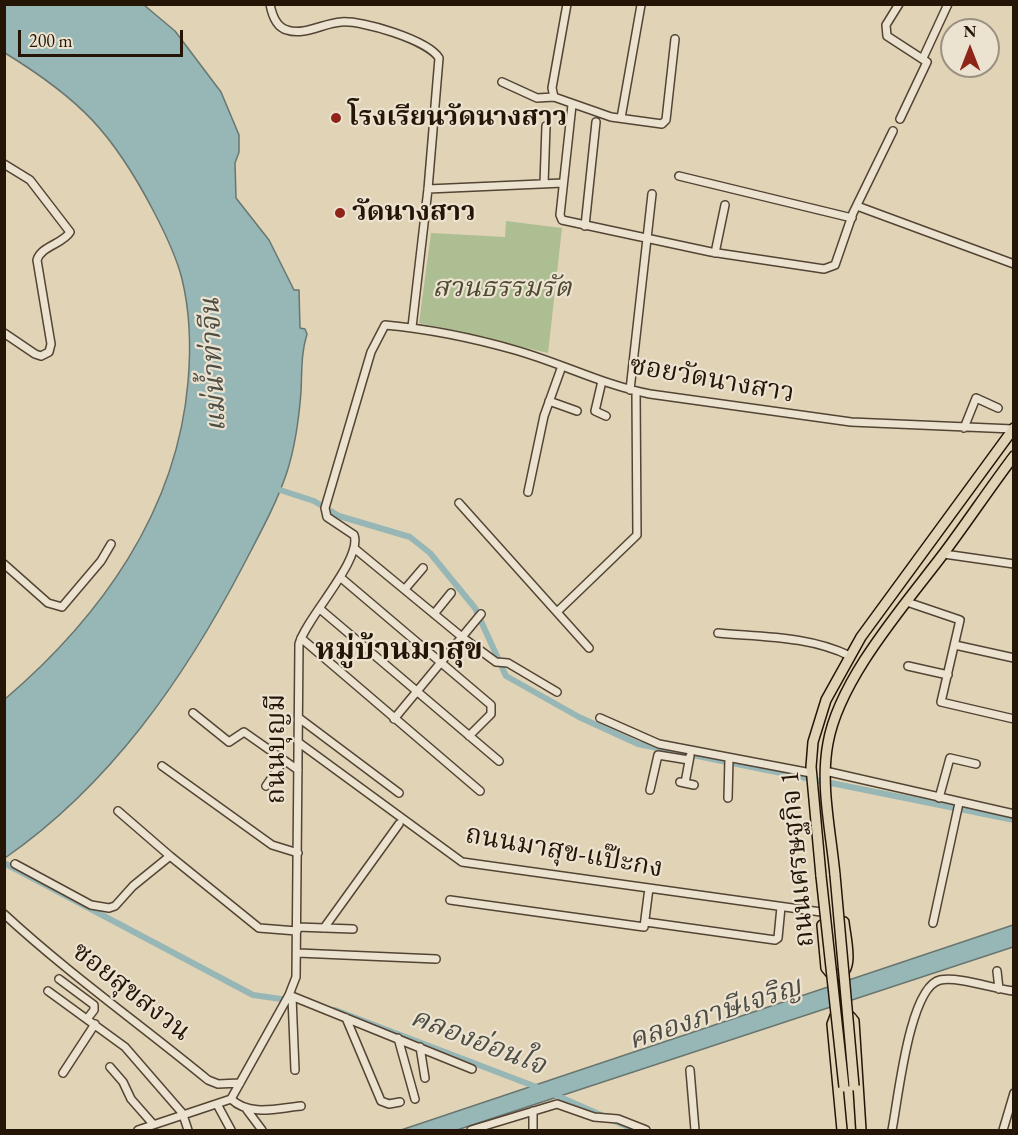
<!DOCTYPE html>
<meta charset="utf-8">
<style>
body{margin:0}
#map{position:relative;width:1018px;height:1135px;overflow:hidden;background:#e1d3b6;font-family:"EB Garamond",serif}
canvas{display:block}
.frame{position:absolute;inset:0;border:6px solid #241507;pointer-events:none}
.north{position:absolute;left:940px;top:18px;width:60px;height:60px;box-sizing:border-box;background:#ece2d0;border:2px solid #9c9080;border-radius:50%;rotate:0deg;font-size:16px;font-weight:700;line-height:24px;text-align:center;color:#241507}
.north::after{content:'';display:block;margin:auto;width:21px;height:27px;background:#8f2418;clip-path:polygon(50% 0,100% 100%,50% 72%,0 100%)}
.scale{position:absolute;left:18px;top:30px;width:165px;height:27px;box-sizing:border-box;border:3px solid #241507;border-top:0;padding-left:8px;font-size:18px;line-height:21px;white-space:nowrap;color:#241507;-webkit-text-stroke:4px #ece2d0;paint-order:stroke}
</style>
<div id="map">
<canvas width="1018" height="1135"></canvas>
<div class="frame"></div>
<div class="north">N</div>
<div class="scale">200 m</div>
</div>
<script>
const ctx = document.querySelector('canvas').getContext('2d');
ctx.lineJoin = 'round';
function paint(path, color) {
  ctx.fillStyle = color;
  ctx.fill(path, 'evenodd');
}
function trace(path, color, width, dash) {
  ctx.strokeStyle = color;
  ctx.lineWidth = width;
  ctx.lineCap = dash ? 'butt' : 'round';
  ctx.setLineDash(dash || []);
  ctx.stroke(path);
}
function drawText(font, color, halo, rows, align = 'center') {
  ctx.font = font + ' "EB Garamond","Noto Serif Thai",serif';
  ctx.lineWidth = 4.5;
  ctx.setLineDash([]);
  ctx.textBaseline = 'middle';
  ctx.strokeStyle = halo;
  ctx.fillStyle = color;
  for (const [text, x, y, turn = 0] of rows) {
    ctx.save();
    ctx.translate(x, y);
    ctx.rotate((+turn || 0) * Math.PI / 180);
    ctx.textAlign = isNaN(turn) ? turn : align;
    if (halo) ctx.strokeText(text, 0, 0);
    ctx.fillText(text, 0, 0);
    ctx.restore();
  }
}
const green = new Path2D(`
 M506,221l56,7 -14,125 -129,-30 12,-90 74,4z`);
const water = new Path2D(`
 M5,4l139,1 31,26 46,61 18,43v17l-4,11 1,35 33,42 25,50h5l1,38 5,1 2,5c-6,19 -5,37 -6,58 -2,26 -6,55 -14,80 -11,33 -28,63 -44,94 -59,113 -133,219 -238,292v-159c96,-82 172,-188 183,-317 3,-34 2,-70 -6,-103 -6,-24 -17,-46 -28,-67 -41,-79 -74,-113 -149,-159z
 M1013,925v22l-556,183h-56z`);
const canal = new Path2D(`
 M274,488l40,13 25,15 71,21 20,16 45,55 31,68 73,41 59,27 376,76
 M4,863l249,132 28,4
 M335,1010l204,78
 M551,1093l84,37`);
const minor = new Path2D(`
 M270,4c2,11 6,23 17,26 17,6 37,-7 54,-8 21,-2 87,18 98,36l-11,131 -16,138
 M899,4l-13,21 1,11 40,26 -27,57
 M923,58l25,-54
 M502,82l35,16 17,-1 57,20 51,7 4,-4 9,-81
 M554,97l-2,-9 15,-84
 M572,105l-12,110 2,5 149,32 113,17 11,-4 18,-52 40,-82
 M621,118l20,-113
 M4,164l26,16 40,52c-7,12 -29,14 -33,28l14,84 -2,8 -8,4 -6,-2 -31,-21
 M679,176l173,42
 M544,184l2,-58
 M428,189l135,-6
 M857,206l157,58
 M585,226l11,-104
 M715,253l10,-48
 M602,381l-7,30 11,5
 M630,390l22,-196
 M549,401l28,10
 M964,428l12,-30 22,10
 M528,492l16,-76 18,-50
 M459,503l130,145
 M354,548l108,89 34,25 12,1 49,29
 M944,554l70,10
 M4,564l44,39 14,4 39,-46 10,-17
 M340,577l151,128v9l-22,22
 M405,589l18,-21
 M907,602l53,18 -19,82 73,17
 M320,609l179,152
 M557,612l80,-77 -1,-144
 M434,614l17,-21
 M718,633c44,4 92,3 132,23
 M301,638l179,153
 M955,645l59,13
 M908,666l40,9
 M193,713l36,29 15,-10 54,38
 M299,718l100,75
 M600,718l59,26 152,29
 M394,719l87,-105
 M298,742l164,120 359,50
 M162,766l110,79 26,8
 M825,771l189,43
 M680,782l14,3
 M685,783l5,-27
 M266,786l18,-26
 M650,790l8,-35 31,5
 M728,798l1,-40
 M939,798l11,-40 26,6
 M118,811l52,45
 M15,864l76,41 18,3 6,-2 18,-20 37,-30 89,72 38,3
 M450,900l194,27 5,-39
 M4,914c65,60 136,110 204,166l10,4 22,-1
 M646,922l129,18 3,-2 3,-31
 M933,923l26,-120
 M297,927l56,2
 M324,928l75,-104
 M298,953l138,6
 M997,971l2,18
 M59,979l35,26v5l-7,9
 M48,991l77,56 59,68
 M289,995l183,74
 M292,997l3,73
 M346,1018l35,83 8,3 11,-2
 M398,1038l17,61
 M420,1047l5,31
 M110,1067l13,15 8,17 22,25
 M690,1070l5,60
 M63,1073l32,-49
 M231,1099c19,18 47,9 70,7
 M218,1106l13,24
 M247,1110l15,20
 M533,1111v19
 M183,1115l5,15
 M138,1130l93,-31 58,-104 7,-18 3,-333c7,-26 64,-85 55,-109l-27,-18 -2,-9 46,-156 14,-27c44,4 88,13 130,25 46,13 88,35 135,44l201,28 162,7
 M471,1130l86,-26 37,13 24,2 28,11
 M892,1130c6,-29 17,-143 48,-150 18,-4 54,9 74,11
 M1003,1130l11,-37`);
const major = new Path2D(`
 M835,875c-4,-43 -15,-90 -7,-132 11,-63 75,-136 113,-186 25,-33 48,-68 73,-101
 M821,876l-10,-109 2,-25 13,-42 35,-63 153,-209
 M822,925l4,43 5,6c27,7 14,-38 13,-52
 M842,1130l-10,-106 3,-8c8,-4 14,-3 19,5l7,109`);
const majorBridge = new Path2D(`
 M835,875l19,211
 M821,876l23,211`);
const markers = [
 [336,118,6,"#8f2418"],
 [340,213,6,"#8f2418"]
];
const poiNames = [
 ["โรงเรียนวัดนางสาว",348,118],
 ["วัดนางสาว",352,213]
];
const parkNames = [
 ["สวนธรรมรัต",502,289]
];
const streetNames = [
 ["ซอยวัดนางสาว",712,380,10],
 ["ถนนบุญมี",277,749,-90],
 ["ถนนมาสุข-แป๊ะกง",564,852,10],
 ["ถนนเศรษฐกิจ 1",798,859,-95],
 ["ซอยสุขสงวน",131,992,38]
];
const waterNames = [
 ["แม่น้ำท่าจีน",214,365,-93],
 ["คลองภาษีเจริญ",715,1014,-18],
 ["คลองอ่อนใจ",478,1042,21]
];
const quarterNames = [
 ["หมู่บ้านมาสุข",399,651]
];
paint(green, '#adbe93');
paint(water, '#97b6b6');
trace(water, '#697670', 1.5);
trace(canal, '#97b6b6', 6);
trace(minor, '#534433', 10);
trace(major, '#241507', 12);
trace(minor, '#ece2d0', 7);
trace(major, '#e1d3b6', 9);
trace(majorBridge, '#241507', 12, []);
trace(majorBridge, '#e1d3b6', 9);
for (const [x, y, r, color] of markers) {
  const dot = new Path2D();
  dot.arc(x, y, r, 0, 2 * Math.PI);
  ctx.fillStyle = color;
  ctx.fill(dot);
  trace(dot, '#ece2d0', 2);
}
drawText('bold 27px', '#241507', '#ece2d0', poiNames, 'left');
drawText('italic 27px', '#4d4831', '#ece2d0', parkNames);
drawText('27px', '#241507', '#ece2d0', streetNames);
drawText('italic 28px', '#4c4d44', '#ece2d0', waterNames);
drawText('bold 30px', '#241507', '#ece2d0', quarterNames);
</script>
